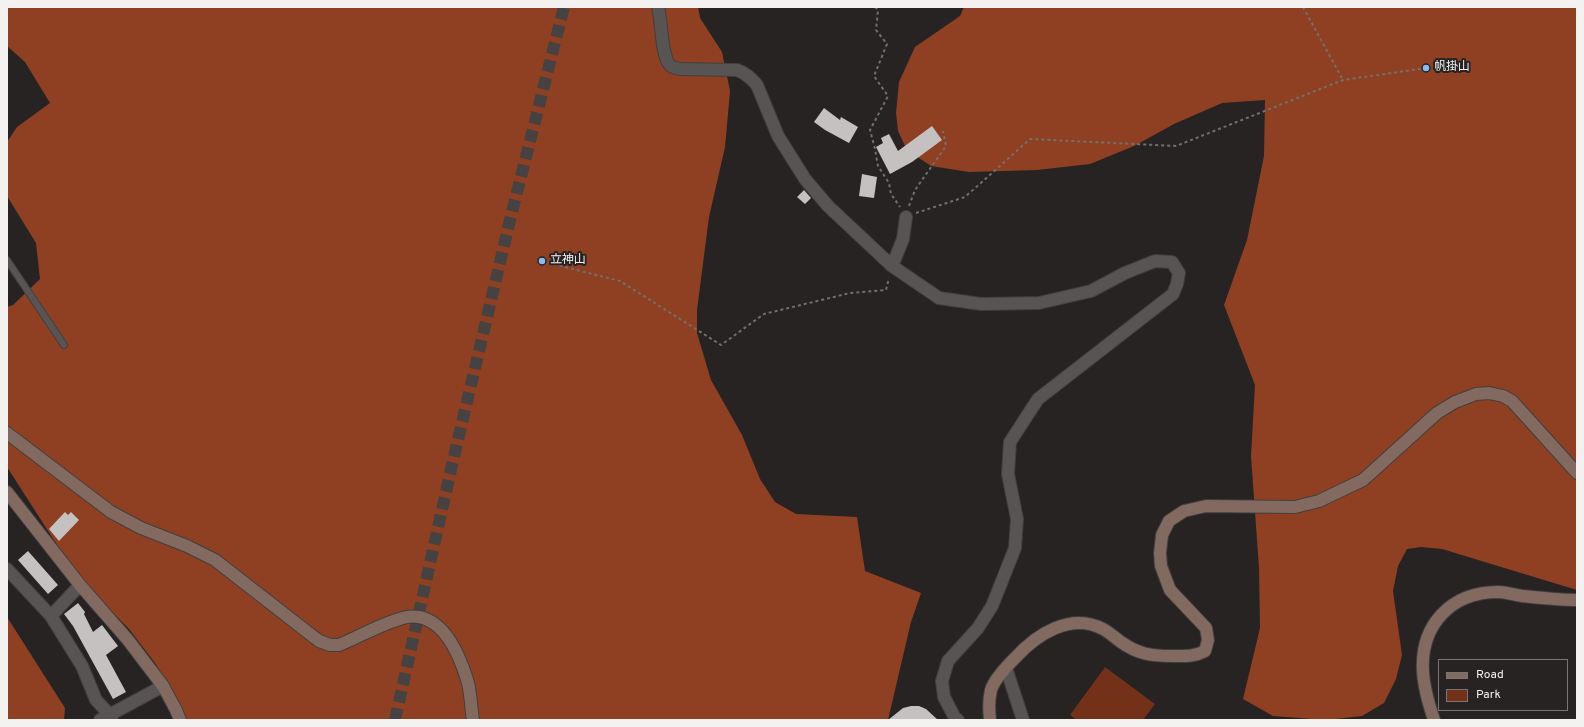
<!DOCTYPE html>
<meta charset="utf-8">
<style>
body{margin:0}
#map{position:relative;width:1584px;height:727px;overflow:hidden;background:#262322;font-family:Overpass,sans-serif}
canvas{display:block}
.frame{position:absolute;inset:0;border:8px solid #f4f2f1;pointer-events:none}
.legend{position:absolute;left:1438px;top:659px;width:130px;height:52px;box-sizing:border-box;background:#262322;border:1px solid #787675;margin:0;padding:5px 7px;list-style:none;font-size:12px;color:#f4f2f1}
.legend li{display:flex;align-items:center;gap:8px;height:20px}
.legend b{width:20px;border:1px solid #787675}
</style>
<div id="map">
<canvas width="1584" height="727"></canvas>
<div class="frame"></div>
<ul class="legend">
<li><b style="height:5px;background:#836a61"></b>Road</li>
<li><b style="height:11px;background:#723118"></b>Park</li>
</ul>
</div>
<script>
const ctx = document.querySelector('canvas').getContext('2d');
ctx.lineJoin = 'round';
function paint(path, color) {
  ctx.fillStyle = color;
  ctx.fill(path, 'evenodd');
}
function trace(path, color, width, dash) {
  ctx.strokeStyle = color;
  ctx.lineWidth = width;
  ctx.lineCap = dash ? 'butt' : 'round';
  ctx.setLineDash(dash || []);
  ctx.stroke(path);
}
function drawText(font, color, halo, rows, align = 'center') {
  ctx.font = font + ' Overpass,"Noto Sans JP",sans-serif';
  ctx.lineWidth = 4;
  ctx.setLineDash([]);
  ctx.textBaseline = 'middle';
  ctx.strokeStyle = halo;
  ctx.fillStyle = color;
  for (const [text, x, y, turn = 0] of rows) {
    ctx.save();
    ctx.translate(x, y);
    ctx.rotate((+turn || 0) * Math.PI / 180);
    ctx.textAlign = isNaN(turn) ? turn : align;
    if (halo) ctx.strokeText(text, 0, 0);
    ctx.fillText(text, 0, 0);
    ctx.restore();
  }
}
const green = new Path2D(`
 M1105,667l50,37 -12,16h-66l-7,-5z`);
const forest = new Path2D(`
 M7,7h691l2,11 22,34 8,39 -5,56 -16,70 -12,93v23l14,47 31,55 18,44 15,23 21,12 61,3 8,54 56,22 -10,29 -23,98h-701l-32,-57 -26,-34 -52,-53 -70,-109v-160l6,-2 27,-26 -4,-36 -29,-47v-54l10,-15 33,-24 -25,-41 -18,-16z
 M964,7h613v583l-135,-41 -21,-2 -14,2 -9,17 -5,25 9,64 -6,24 -12,24 -22,13 -36,4 -53,-4 -30,-17 17,-71 -1,-60 -8,-112 4,-71 -31,-80 23,-65 17,-84 1,-56 -43,3 -48,21 -40,22 -44,18 -53,6 -68,2 -38,-6 -24,-16 -9,-19 -2,-18 3,-31 16,-35 45,-31z
 M7,617l58,91 -1,12h-57z`);
const building = new Path2D(`
 M824,108l16,12 1,-3 17,10 -9,16 -24,-13 -11,-8z
 M932,126l10,14 -30,22 -22,12 -14,-27 7,-4 -2,-5 8,-4 9,17z
 M862,174l15,3 -3,21 -15,-2z
 M804,190l7,8 -6,6 -8,-7z
 M65,512l3,3 3,-3 8,8 -20,21 -10,-12z
 M28,551l30,34 -10,9 -30,-34z
 M78,603l7,9 -1,2 9,18 9,-7 16,21 -12,9 20,37 -13,7 -40,-73 -9,-12z
 M911,706h8l7,3 12,11h-50l15,-12z`);
const highwayTunnel = new Path2D(`
 M395,720l57,-255 59,-249 53,-209`);
const path = new Path2D(`
 M875,7l3,3 -2,20 11,14 -13,32 14,20 -18,34 5,19 3,17 11,17 2,11 9,13
 M1303,7l40,73
 M909,206l6,-16 31,-44 -3,-15
 M916,213l49,-16 65,-58 146,7 167,-66 83,-12
 M542,261l78,20 101,64 43,-31 86,-21 36,-3 3,-12`);
const lane = new Path2D(`
 M7,260l57,85`);
const street = new Path2D(`
 M658,7c4,15 3,46 11,57 3,4 7,4 11,5l57,1c9,3 14,8 20,15l21,51 27,43 23,27 64,60 47,32 42,6 58,-1 52,-12 34,-18 30,-12 17,1 7,11 -2,11 -4,10 -135,105 -28,43 -2,32 9,45 -2,29 -23,58 -14,22 -30,33 -6,20 2,16 11,21 3,2
 M892,266l11,-27 3,-22
 M7,569l44,47 31,50 14,34 14,15 2,5
 M51,616l29,-31
 M1006,668l17,52
 M100,720l63,-34`);
const secondary = new Path2D(`
 M7,433l104,79 30,16 46,18 28,14 104,81 11,4h9c20,-8 47,-24 68,-28 36,-5 53,39 61,66 3,12 3,25 5,37
 M7,492l73,93 48,55 35,46 13,24 4,10
 M990,720c-1,-9 -1,-22 1,-30 3,-10 17,-25 24,-32 22,-24 56,-46 88,-29 6,3 12,9 18,13 17,12 30,14 51,14 12,0 22,1 33,-5l3,-11 -2,-12 -36,-38 -9,-24 -1,-13 2,-18 7,-14 15,-10 22,-5 89,1 24,-6 44,-21 74,-67 18,-11 21,-8 13,-1 14,3 9,5 65,72
 M1434,720c-5,-15 -10,-31 -11,-48 -3,-47 28,-80 75,-80 8,0 16,3 24,4 19,2 37,4 55,4`);
const markers = [
 [1426,68,4,"#82bcfa"],
 [542,261,4,"#82bcfa"]
];
const poiNames = [
 ["帆掛山",1434,68],
 ["立神山",550,261]
];
paint(green, '#723118');
paint(forest, '#8f4022');
paint(building, '#c5c1c0');
trace(highwayTunnel, '#454241', 12, [12, 6]);
trace(lane, '#413f3e', 8);
trace(street, '#413f3e', 14);
trace(secondary, '#413f3e', 14);
trace(path, '#726f6e', 2, [3, 3]);
trace(lane, '#585453', 6);
trace(street, '#585453', 12);
trace(secondary, '#836a61', 12);
for (const [x, y, r, color] of markers) {
  const dot = new Path2D();
  dot.arc(x, y, r, 0, 2 * Math.PI);
  ctx.fillStyle = color;
  ctx.fill(dot);
  trace(dot, '#262322', 1.5);
}
drawText('12px', '#f4f2f1', '#262322', poiNames, 'left');
</script>
